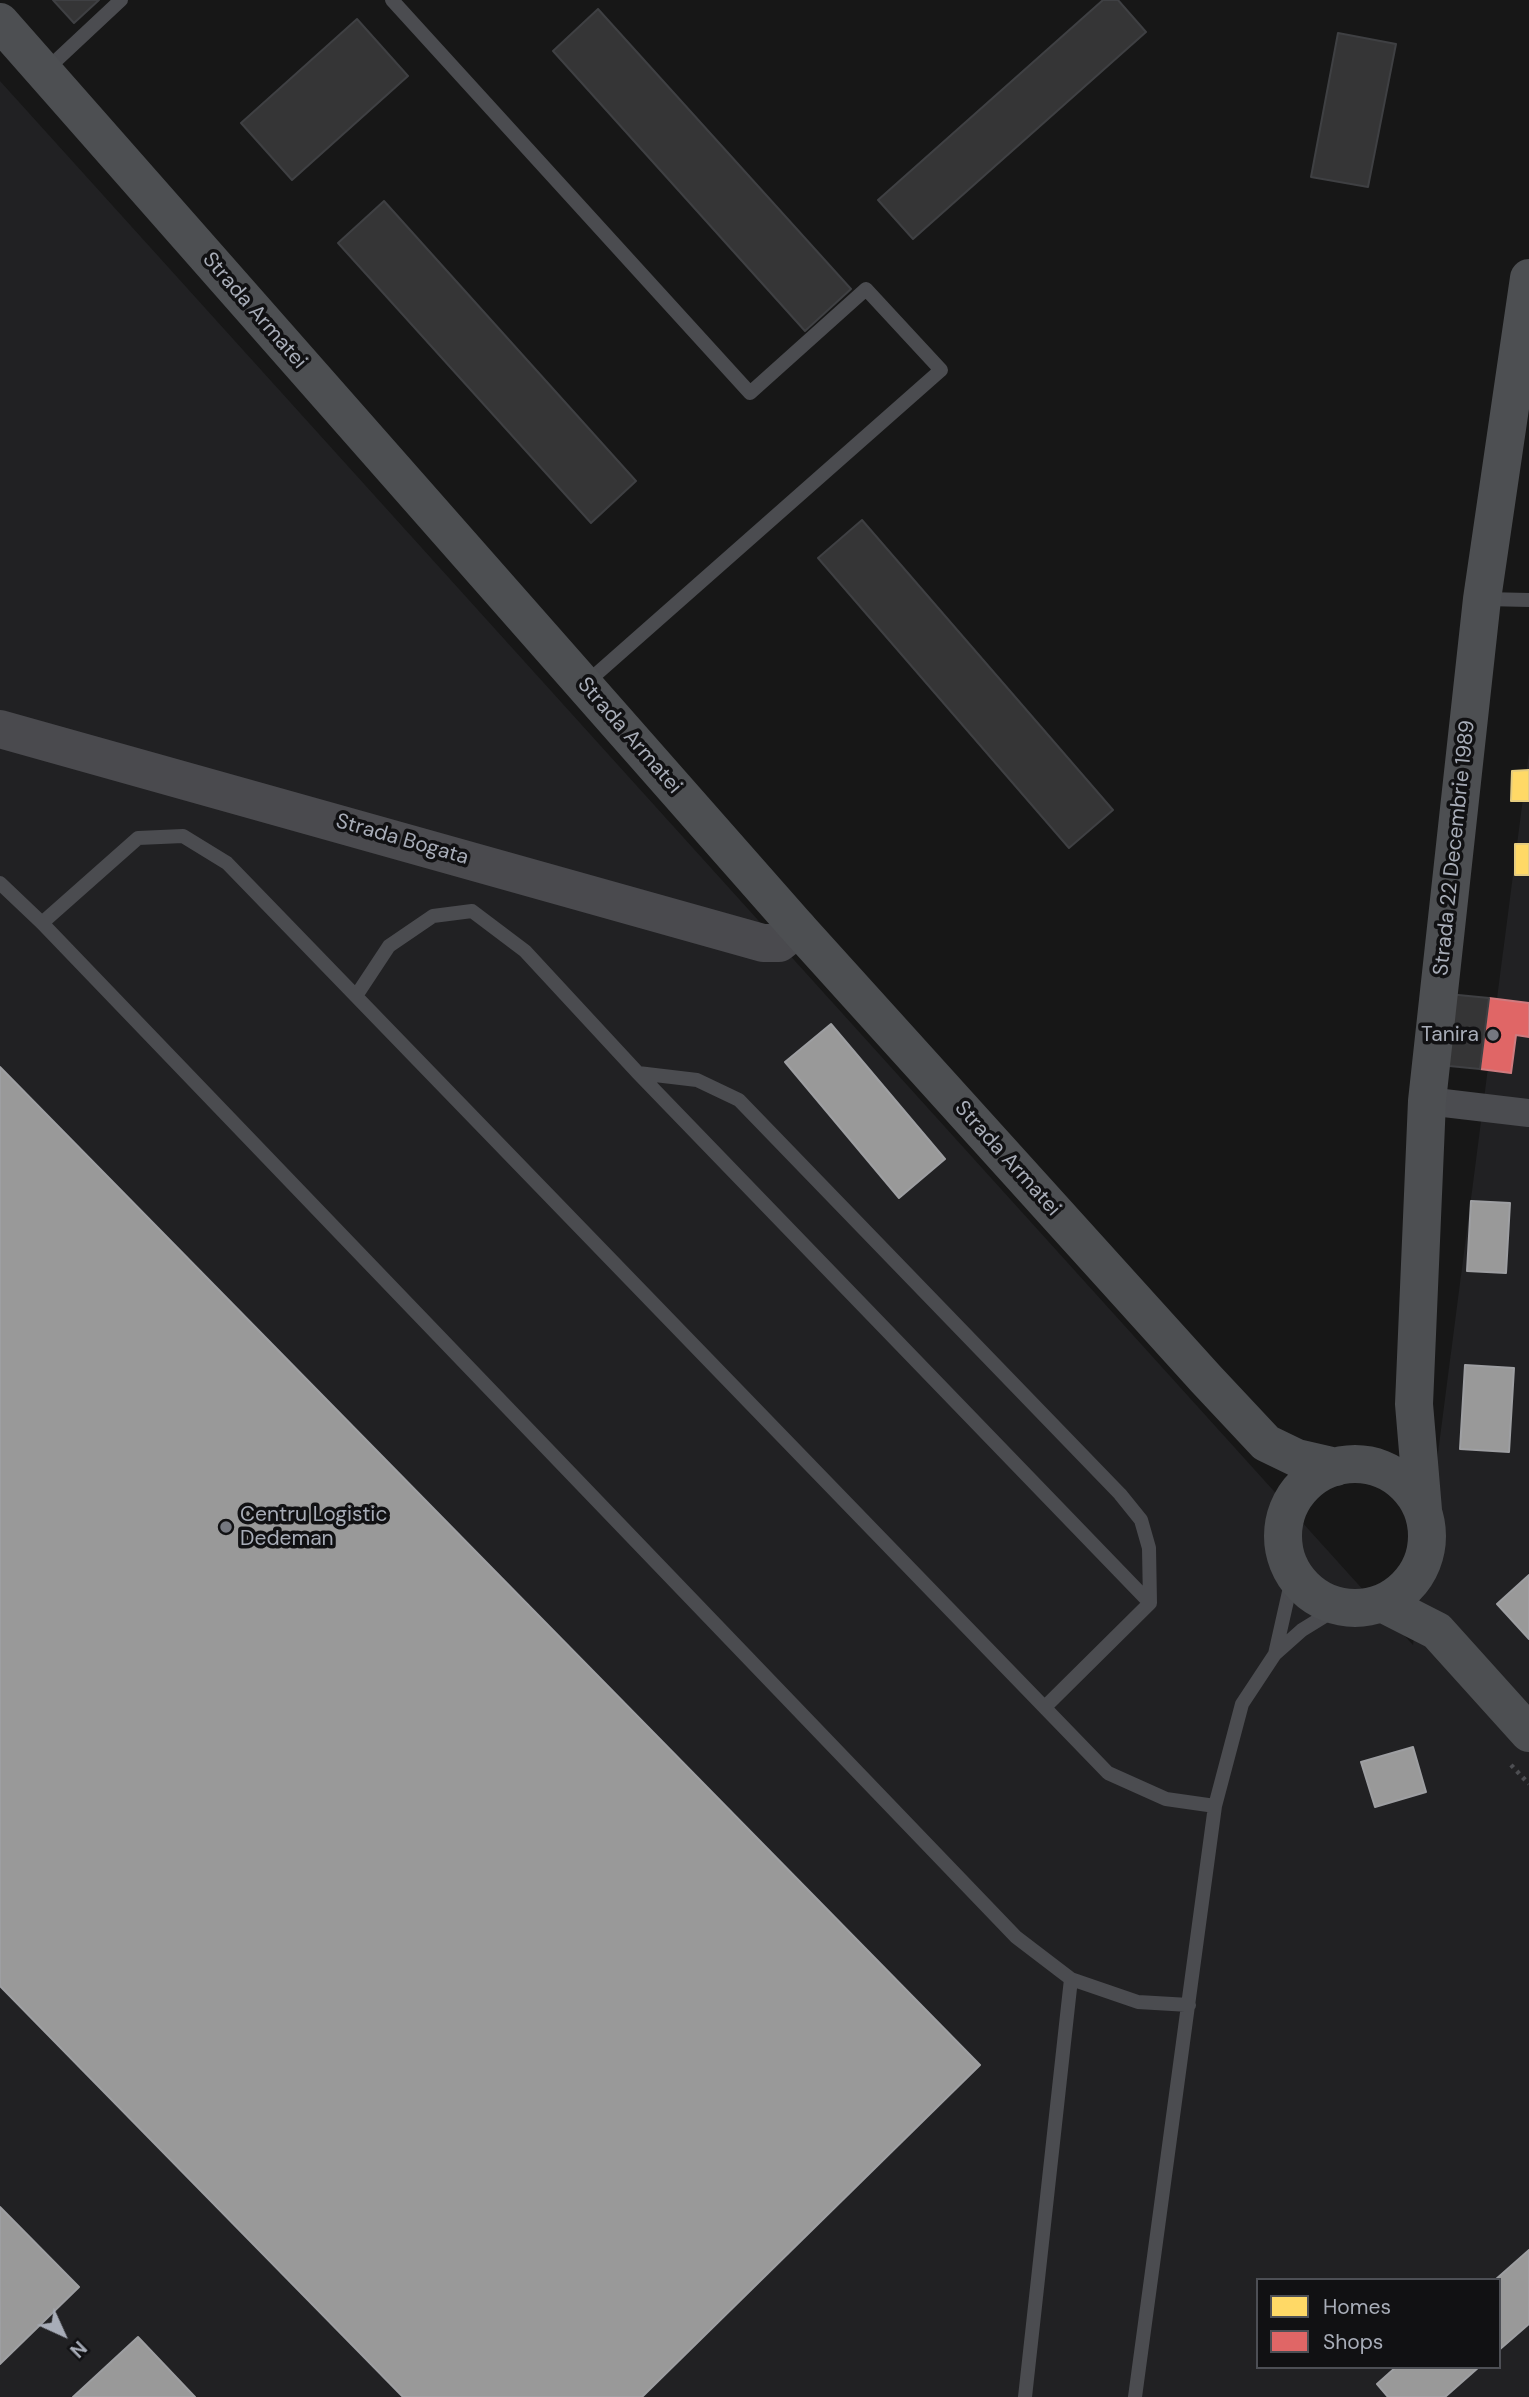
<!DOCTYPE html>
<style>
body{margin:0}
#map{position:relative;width:1529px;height:2397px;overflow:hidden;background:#171717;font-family:"DM Sans",sans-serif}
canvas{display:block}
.legend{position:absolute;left:1256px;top:2278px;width:245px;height:91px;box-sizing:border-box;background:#111113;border:2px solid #4d4f55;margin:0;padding:9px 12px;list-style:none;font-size:21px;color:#a8adb8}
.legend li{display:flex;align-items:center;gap:14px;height:35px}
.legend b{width:35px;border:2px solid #4d4f55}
.north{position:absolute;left:28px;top:2299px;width:70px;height:70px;-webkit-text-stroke:5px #111113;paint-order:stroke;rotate:135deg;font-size:19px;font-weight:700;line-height:28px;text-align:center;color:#a8adb8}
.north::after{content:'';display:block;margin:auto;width:24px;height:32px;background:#a8adb8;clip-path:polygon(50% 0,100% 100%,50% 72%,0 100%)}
</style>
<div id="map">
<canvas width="1529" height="2397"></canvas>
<ul class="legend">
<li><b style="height:19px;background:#ffd966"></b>Homes</li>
<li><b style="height:19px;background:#e06666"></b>Shops</li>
</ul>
<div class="north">N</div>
</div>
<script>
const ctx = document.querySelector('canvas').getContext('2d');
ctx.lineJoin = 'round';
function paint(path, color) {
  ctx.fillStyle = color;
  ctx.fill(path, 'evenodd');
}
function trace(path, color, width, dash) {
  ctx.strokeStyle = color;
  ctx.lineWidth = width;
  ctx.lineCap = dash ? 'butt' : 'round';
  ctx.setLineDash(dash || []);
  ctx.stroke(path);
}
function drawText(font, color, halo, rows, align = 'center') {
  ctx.font = font + ' "DM Sans",sans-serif';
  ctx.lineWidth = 7;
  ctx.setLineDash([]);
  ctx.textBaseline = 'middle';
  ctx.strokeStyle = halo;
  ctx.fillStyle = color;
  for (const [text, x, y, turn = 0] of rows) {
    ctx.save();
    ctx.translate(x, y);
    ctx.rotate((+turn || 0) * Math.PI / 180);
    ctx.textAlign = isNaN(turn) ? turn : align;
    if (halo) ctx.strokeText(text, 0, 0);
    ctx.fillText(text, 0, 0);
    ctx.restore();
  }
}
const built = new Path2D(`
 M0,81l1413,1564 116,-893v1645h-1529zM1258,2280h241v87h-241z`);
const homes = new Path2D(`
 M1529,770v31h-18l1,-30z
 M1515,844h14v31h-14z`);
const shops = new Path2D(`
 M1489,998l40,5v34l-13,-2 -5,38 -31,-4z`);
const industry = new Path2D(`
 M831,1024l114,135 -46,39 -114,-136z
 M0,1067l980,998 -338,332h-239l-403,-411z
 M1471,1201l39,2 -4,70 -39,-2z
 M1465,1365l49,3 -5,84 -49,-3z
 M1529,1575v64l-32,-35z
 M1413,1747l13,45 -51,15 -14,-45z
 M0,2207l79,80 -79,77z
 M1529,2250v74l-30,26v-70h-4z
 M138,2337l57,60h-122z
 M1396,2367h83l-34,30h-57l-11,-13z`);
const building = new Path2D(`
 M53,0h46l-25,23z
 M1103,0h15l28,32 -233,207 -35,-39z
 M598,9l253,280 -46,42 -252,-280z
 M357,19l51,57 -116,104 -51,-57z
 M1338,33l58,11 -28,143 -57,-10z
 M384,201l252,280 -45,42 -253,-280z
 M862,520l251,290 -44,38 -251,-290z
 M1448,994l41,4 -9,71 -41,-4z`);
const path = new Path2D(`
 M1511,1765l18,19`);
const service = new Path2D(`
 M392,0l358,393 116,-104 75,81 -357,315
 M45,71l76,-71
 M1485,599l44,1
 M0,883l42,40 974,1014 55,42 67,23 51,3
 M42,923l96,-85 45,-2 44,27 881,910 58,26 49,7
 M356,996l33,-50 44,-30 39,-5 53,40 113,122 512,530
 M638,1073l59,7 42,20 381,394 21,26 8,28 1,55 -105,104
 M1275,1654l18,-80
 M1025,2397l46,-418
 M1135,2397l80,-591 27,-102 33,-50 27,-24 39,-24`);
const minor = new Path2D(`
 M1427,1101l102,12`);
const secondary = new Path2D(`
 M0,729l763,214h16l19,-15`);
const primary = new Path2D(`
 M0,22l798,906 408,451 60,64 31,15 39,9
 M1283 1536a72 72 0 1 1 144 0a72 72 0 1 1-144 0Z
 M1423,1510l-9,-106 13,-303 55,-502 47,-321
 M1382,1603l55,28 92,102`);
const markers = [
 [1493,1035,7,"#757880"],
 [226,1527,7,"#757880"]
];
const streetNames = [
 ["Strada Armatei",254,311,49],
 ["Strada Armatei",629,736,49],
 ["Strada Bogata",402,840,16],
 ["Strada 22 Decembrie 1989",1455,848,-84],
 ["Strada Armatei",1007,1159,48]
];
const poiNames = [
 ["Tanira",1479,1035],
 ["Centru Logistic",240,1515,"left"],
 ["Dedeman",240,1539,"left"]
];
paint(built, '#212123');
paint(homes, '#ffd966');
trace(homes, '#e5cc7f', 2);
paint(shops, '#e06666');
trace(shops, '#cf7b7f', 2);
paint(industry, '#999');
trace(industry, '#9e9fa2', 2);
paint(building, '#353536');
trace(building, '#3f4043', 2);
trace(path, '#4d4e52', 4.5, [3.5, 5]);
trace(service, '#4b4c50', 14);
trace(minor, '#4b4c50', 28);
trace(secondary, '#4a4a4e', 38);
trace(primary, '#4d4f52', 38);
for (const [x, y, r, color] of markers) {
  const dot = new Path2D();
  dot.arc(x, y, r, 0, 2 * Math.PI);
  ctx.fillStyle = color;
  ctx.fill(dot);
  trace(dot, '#111113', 2.5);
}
drawText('21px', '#a8adb8', '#111113', streetNames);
drawText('21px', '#a8adb8', '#111113', poiNames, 'right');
</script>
